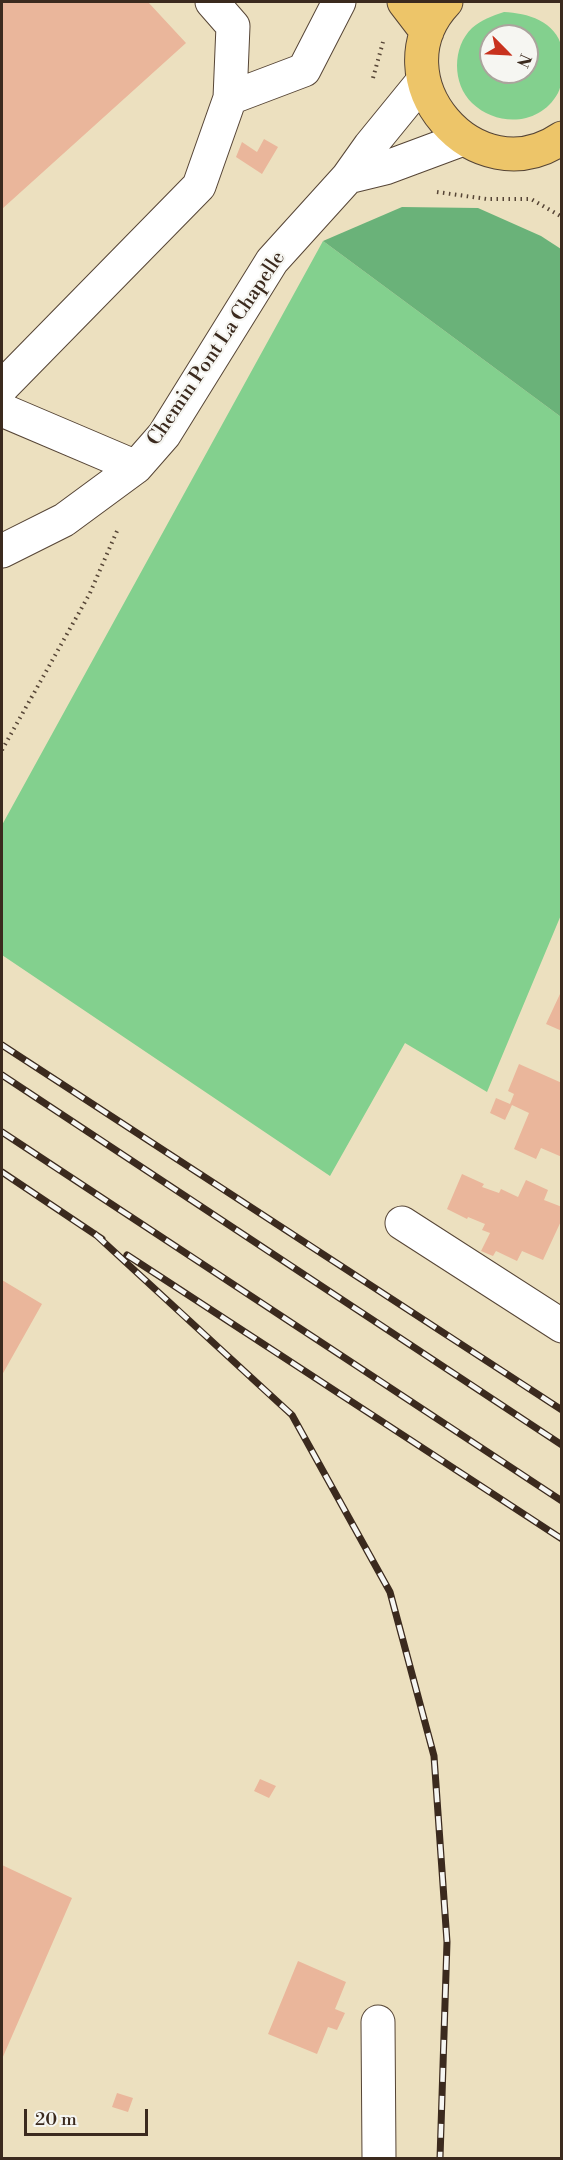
<!DOCTYPE html>
<style>
body{margin:0}
#map{position:relative;width:563px;height:2160px;overflow:hidden;background:#ece0bf;font-family:"Libre Bodoni",serif}
canvas{display:block}
.frame{position:absolute;inset:0;border:3px solid #3b2a1e;pointer-events:none}
.north{position:absolute;left:479px;top:24px;width:60px;height:60px;box-sizing:border-box;background:#f6f6f2;border:2px solid #aba49d;border-radius:50%;rotate:114deg;font-size:16px;font-weight:700;line-height:24px;text-align:center;color:#3b2a1e}
.north::after{content:'';display:block;margin:auto;width:21px;height:27px;background:#c8321e;clip-path:polygon(50% 0,100% 100%,50% 72%,0 100%)}
.scale{position:absolute;left:24px;top:2109px;width:124px;height:27px;box-sizing:border-box;border:3px solid #3b2a1e;border-top:0;padding-left:8px;font-size:18px;line-height:21px;white-space:nowrap;color:#3b2a1e;-webkit-text-stroke:4px #f6f6f2;paint-order:stroke}
</style>
<div id="map">
<canvas width="563" height="2160"></canvas>
<div class="frame"></div>
<div class="north">N</div>
<div class="scale">20 m</div>
</div>
<script>
const ctx = document.querySelector('canvas').getContext('2d');
ctx.lineJoin = 'round';
function paint(path, color) {
  ctx.fillStyle = color;
  ctx.fill(path, 'evenodd');
}
function trace(path, color, width, dash) {
  ctx.strokeStyle = color;
  ctx.lineWidth = width;
  ctx.lineCap = dash ? 'butt' : 'round';
  ctx.setLineDash(dash || []);
  ctx.stroke(path);
}
function drawText(font, color, halo, rows, align = 'center') {
  ctx.font = font + ' "Libre Bodoni",serif';
  ctx.lineWidth = 4.5;
  ctx.setLineDash([]);
  ctx.textBaseline = 'middle';
  ctx.strokeStyle = halo;
  ctx.fillStyle = color;
  for (const [text, x, y, turn = 0] of rows) {
    ctx.save();
    ctx.translate(x, y);
    ctx.rotate((+turn || 0) * Math.PI / 180);
    ctx.textAlign = isNaN(turn) ? turn : align;
    if (halo) ctx.strokeText(text, 0, 0);
    ctx.fillText(text, 0, 0);
    ctx.restore();
  }
}
const green = new Path2D(`
 M504,12c23,1 52,9 58,36 1,6 0,13 0,18 0,10 0,19 -4,27 -18,33 -61,34 -86,10 -20,-19 -20,-56 0,-75 9,-8 20,-12 32,-16zM491,36h36v36h-36z
 M323,241l238,176v498l-74,177 -82,-49 -75,133 -328,-221v-130z`);
const forest = new Path2D(`
 M402,207l76,1 63,28 20,13v168l-238,-176z`);
const building = new Path2D(`
 M2,2h146l38,41 -184,166z
 M264,139l14,8 -16,27 -26,-17 6,-15 15,10z
 M560,994l2,1v36l-16,-7z
 M519,1064l43,19v74l-21,-9 -5,11 -22,-10 15,-36 -17,-8 -7,15 -15,-7 6,-15 14,6 4,-10 -6,-3z
 M462,1174l22,10 -2,3 17,6 2,-4 17,8 8,-17 22,10 -4,10 18,7v12l-19,41 -21,-9 -5,10 -21,-10 -3,5 -12,-5 9,-18 -8,-3 3,-6 -17,-7 -1,2 -20,-10z
 M2,1280l40,24 -40,71z
 M260,1779l16,7 -7,12 -15,-7z
 M2,1865l70,33 -70,161z
 M298,1961l48,21 -11,27 10,4 -8,17 -9,-3 -11,27 -49,-20z
 M117,2093l16,5 -5,14 -16,-5z`);
const path = new Path2D(`
 M373,78l10,-36
 M437,192l50,7h44l31,18
 M2,750l88,-157 27,-62`);
const minor = new Path2D(`
 M230,98l74,-28 35,-68
 M348,177l37,-9 78,-29
 M2,387l197,-201 31,-88 3,-72 -21,-24
 M2,410l134,57
 M2,551l62,-31 72,-53 28,-32 108,-174 76,-84 22,-31 53,-65
 M402,1223l160,103
 M378,2022l1,136`);
const major = new Path2D(`
 M404,2l23,30
 M446,2c-72,76 30,195 116,136`);
const rail = new Path2D(`
 M2,1045l560,365
 M2,1075l560,370
 M2,1132l560,369
 M2,1172l100,67
 M95,1234l197,181 98,177 44,164 13,186 -7,216
 M127,1255l435,284`);
const streetNames = [
 ["Chemin Pont La Chapelle",217,349,-56]
];
paint(green, '#83d08e');
paint(forest, '#6ab279');
paint(building, '#eab69b');
trace(minor, '#564536', 35);
trace(major, '#564536', 35);
trace(path, '#564536', 4, [1.5, 4.5]);
trace(minor, '#fff', 33);
trace(major, '#edc569', 33);
trace(rail, '#3b2a1e', 7);
trace(rail, '#f6f6f2', 4.5, [14]);
drawText('20px', '#3b2a1e', '#f6f6f2', streetNames);
</script>
